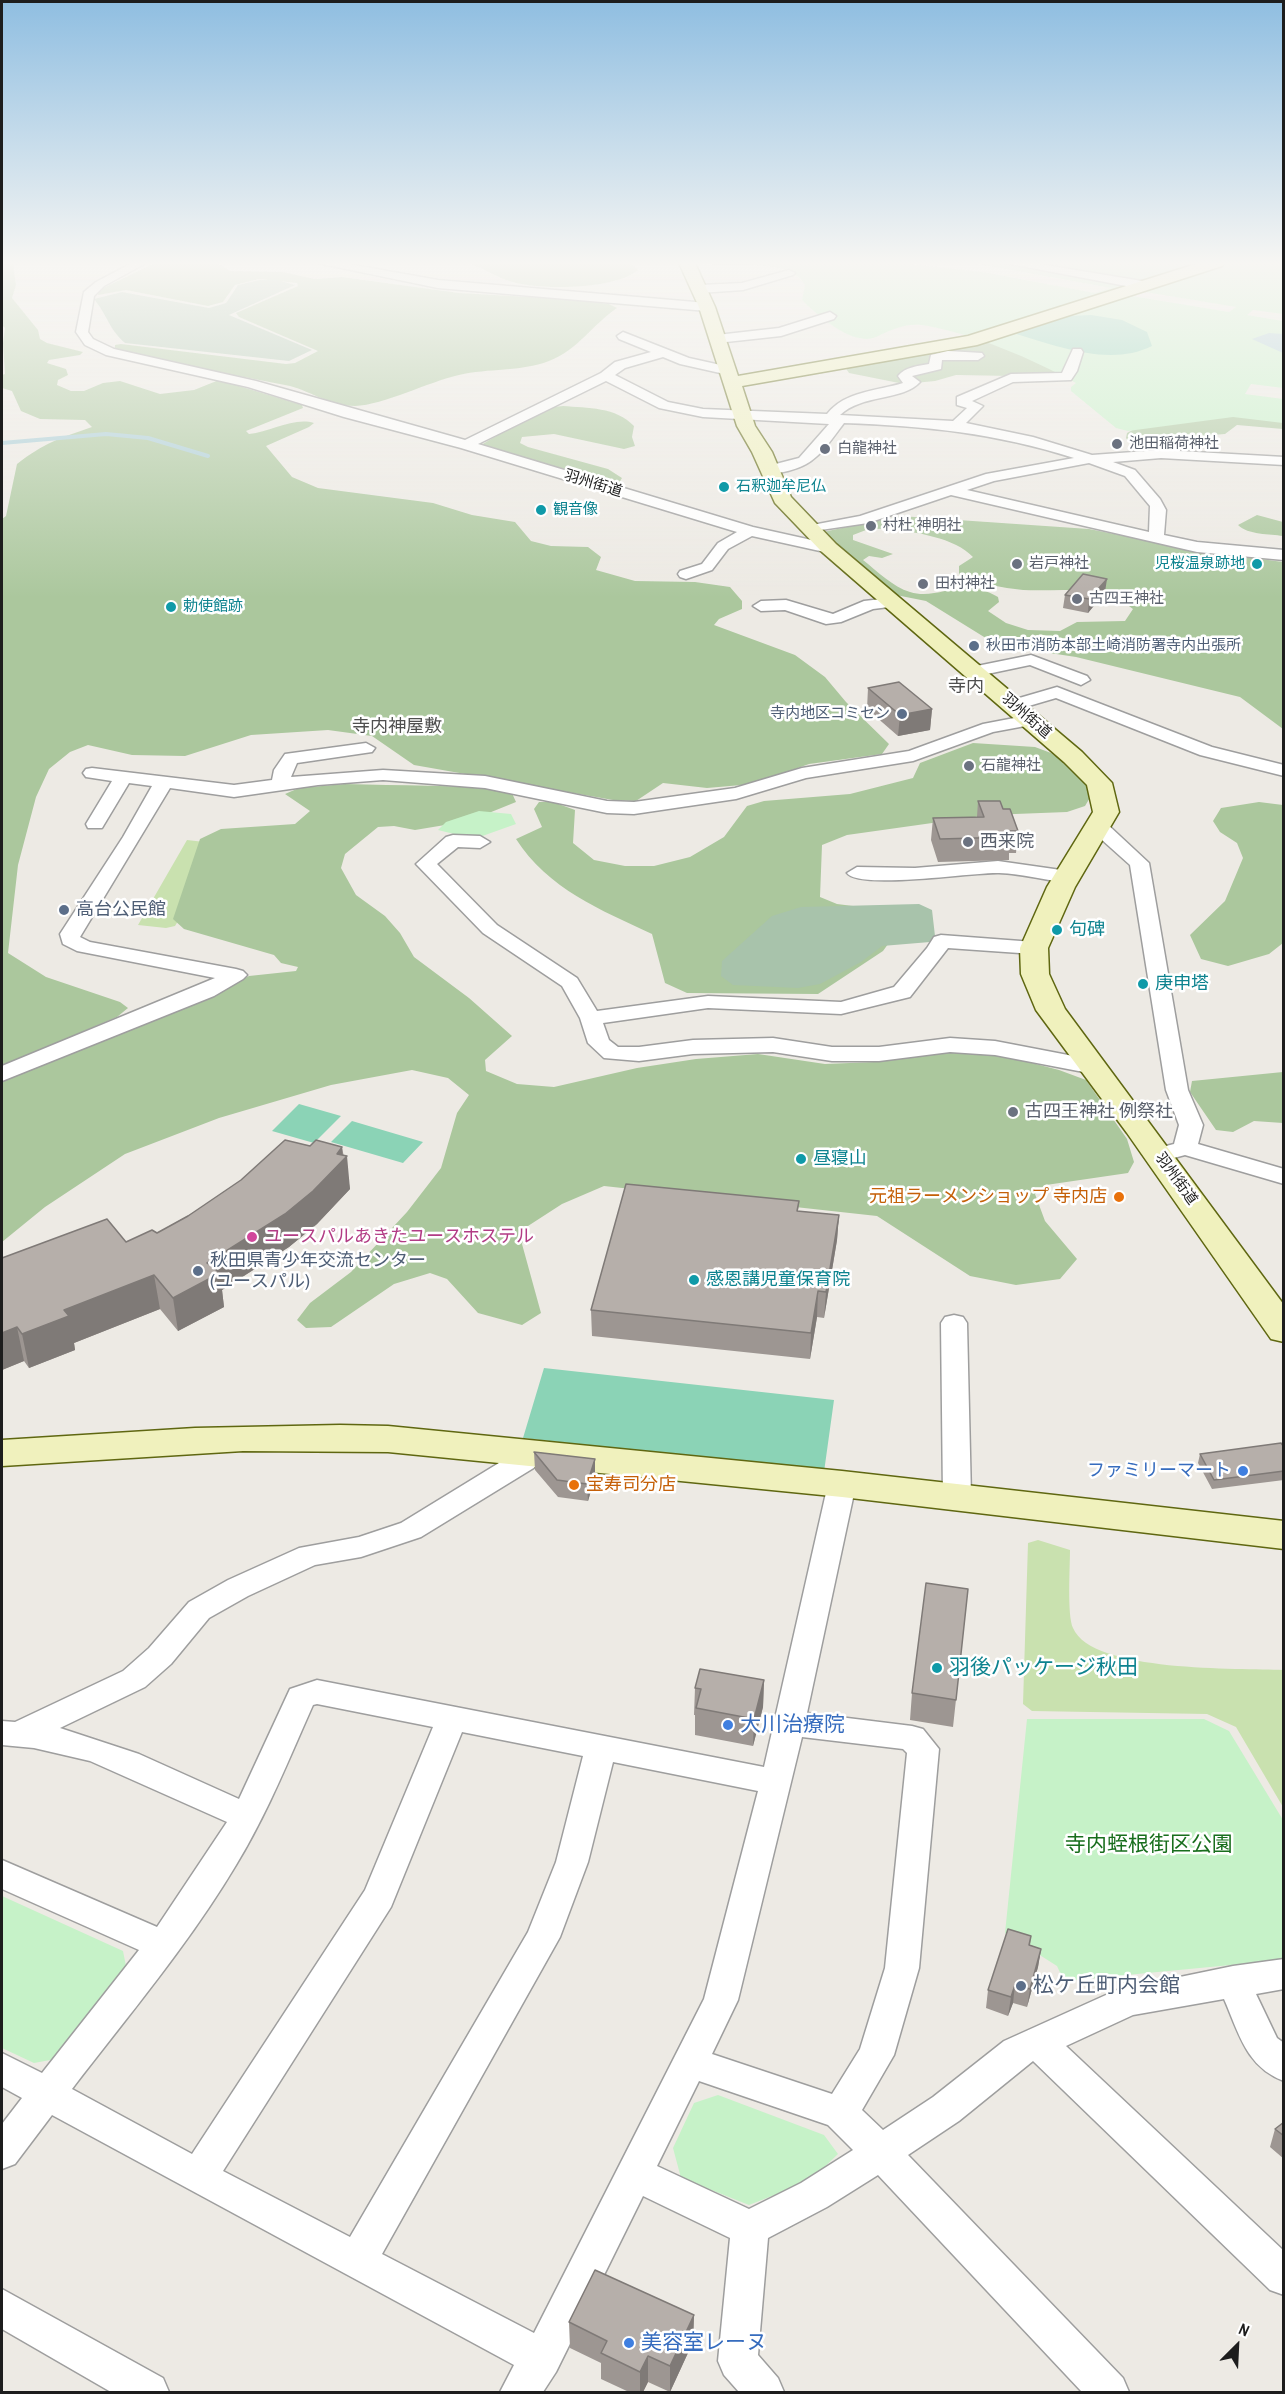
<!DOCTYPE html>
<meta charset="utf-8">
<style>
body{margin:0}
#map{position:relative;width:1285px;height:2394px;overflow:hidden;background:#edeae4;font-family:"Archivo Narrow",sans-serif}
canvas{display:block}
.frame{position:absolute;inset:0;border:3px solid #1d1d1d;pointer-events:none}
.north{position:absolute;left:1207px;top:2316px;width:60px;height:60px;-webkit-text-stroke:4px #fff;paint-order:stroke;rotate:24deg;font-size:16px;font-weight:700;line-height:24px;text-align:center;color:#1d1d1d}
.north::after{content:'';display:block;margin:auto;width:21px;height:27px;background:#1d1d1d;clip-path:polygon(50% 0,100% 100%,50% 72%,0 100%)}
</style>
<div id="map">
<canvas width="1285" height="2394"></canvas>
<div class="frame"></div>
<div class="north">N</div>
</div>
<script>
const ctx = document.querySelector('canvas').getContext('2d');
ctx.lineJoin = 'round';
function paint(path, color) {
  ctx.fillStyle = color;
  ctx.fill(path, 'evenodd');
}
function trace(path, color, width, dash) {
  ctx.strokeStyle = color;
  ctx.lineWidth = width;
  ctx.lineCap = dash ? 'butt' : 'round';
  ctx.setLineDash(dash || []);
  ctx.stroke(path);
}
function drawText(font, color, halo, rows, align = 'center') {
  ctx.font = font + ' "Archivo Narrow","Noto Sans JP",sans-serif';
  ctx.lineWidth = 5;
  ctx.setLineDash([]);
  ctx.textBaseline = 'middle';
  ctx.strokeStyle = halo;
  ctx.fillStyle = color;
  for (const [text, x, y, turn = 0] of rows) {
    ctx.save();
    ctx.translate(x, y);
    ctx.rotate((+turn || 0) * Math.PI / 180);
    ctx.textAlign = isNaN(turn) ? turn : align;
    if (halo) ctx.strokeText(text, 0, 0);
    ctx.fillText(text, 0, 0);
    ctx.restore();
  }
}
const grass = new Path2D(`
 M187,840l26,3 -30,70 -8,13 -9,2 -28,-3z
 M1038,1540l32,10c0,17 -3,65 3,78 19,45 167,40 210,42v137l-47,-80 -29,-13 -175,-3 -9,-7 5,-161z`);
const forest = new Path2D(`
 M2,263h11l3,22 -4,13 26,32 2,9 7,4 36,9 -3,3 -31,5 -2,3 19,6 2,6 -10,5 -1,5 14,6h13l19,-8 17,-2 40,13 34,-4 25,-10 83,25 1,3 -57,23 3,3c22,-2 44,-17 65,-11l-5,4 -43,19 26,31 26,11 115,15 39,12 43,7 16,19 20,5 37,1 13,10 -5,13 39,11 60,1 35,5 12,14v8l-23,10 -5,6 81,30 30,22 21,25 43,42 -7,10 -73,10 -56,20 -46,4 -44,-5 -27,18 -23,-1 -199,-35 -42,-29 -44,-6 -77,5 -66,21 -53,-1 -44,-10 -18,7 -21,17 -13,28 -18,68 -10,88 38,24 74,25 8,6 -11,9 -115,49v-547l4,-3 11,-52c27,-21 43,-26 75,-37l-7,-7 -45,-1 -19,-8 -9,-20 -10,-3v-13l3,-1 -2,-31 2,-15 -3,-3z
 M155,263h62l13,8 53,1 32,7 27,-2 117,16 106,6 44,5 8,4c-25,17 -39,42 -68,53 -29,11 -60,7 -90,14 -31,7 -75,30 -104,31 -24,0 -43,-14 -65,-20l-164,-32 -11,-5v-4l6,-1 165,20 9,-1 23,-12 -79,-34 -3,-4 62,-27 -1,-3 -38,-4 -24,6 -12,17 -15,4 -82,-16 -28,5 1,-5z
 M468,263h163l7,7c-23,20 -103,21 -132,10 -13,-5 -24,-13 -38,-17z
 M1006,335l61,42 -111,-2 -21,6 -31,3 -55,-11 -4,-6z
 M563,406c25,2 53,1 71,20l-2,11 3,9 -11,3 -70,-15 -32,3 -2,6 8,4 80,22 14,9 -3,5 -10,1 -122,-35 -6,-4 62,-37z
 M1215,411l68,8v10l-46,-4 -12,9 -62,5 -2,11c-13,1 -28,1 -35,-12l1,-5 9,-5z
 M1257,515l26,7v14c-13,-2 -35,-1 -45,-11z
 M900,516l189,13 112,22 82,11v167l-43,-32 -164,-40 -79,-12 -71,-44 -30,-6 -73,-63zM889,528c27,5 65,9 84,29l-14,9v9c20,8 43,13 64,15 39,2 77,-7 110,19l-8,12 -48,1 -17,9 -32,-1 -22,-7 -18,-12 11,-9 -1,-5c-36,-21 -60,4 -88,-5 -17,-5 -33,-21 -47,-32l6,-4 13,2 11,-4 -40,-14v-5l13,-5z
 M973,743l62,4 16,6 30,21 10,22 -6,10 -18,6 -78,3 -142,20 -25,10 -2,52 17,7 40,5 19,24 -13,18 -65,43 -131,-1 -22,-10 -13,-49c-51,-24 -104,-45 -136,-95l26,-12 -8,-18 5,-7h14l22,8 -2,33 21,17 31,6h29l36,-9 34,-20 23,-31 17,-5 86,-7 63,-16 7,-15z
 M345,784c55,2 111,0 166,7l5,11 -47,19 -54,9 -21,-4 -16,1 -33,27 -4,14 15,27 29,21 15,17 14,24 55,41 43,38 -27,24 1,11 31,13 37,3 83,-19 59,-9 62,-5 67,10 49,-2 81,-11 46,4 58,15 27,10 41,59 7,23 -6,11 -82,12 -11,9 10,27 32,38 -17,20 -44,6 -46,-9 -93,-60 -273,-30 -42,18 -34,22 -6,18 19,69 -19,12 -44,-12 -31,-34 -17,-6 -36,11 -63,43 -25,1 -9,-8 13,-17 41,-31 56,-60 34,-44 16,-55 12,-18 -21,-17 -36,-8 -81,15 -112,33 -94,36 -80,53 -43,35v-161l215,-89 32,-16 47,-5 2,-4 -17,-4 -7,-8 -90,-26 -11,-10 27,-80 21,-10 74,-5 15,-13 -25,-17 14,-6z
 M1259,802l24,3v138l-14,11 -41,12 -27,-7 -11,-24 35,-34 18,-43 -6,-15 -17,-11 -7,-11 8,-13z
 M1283,1072v51l-29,-2 -21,11 -17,-2 -26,-38 2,-11z`);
const cemetery = new Path2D(`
 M259,280h18l18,5 -66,30 83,35 -23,11 -164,-18c-17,-15 -17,-27 -31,-44l28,-7 87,16 17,-5 12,-18z
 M919,904l13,6 3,26 -5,6 -48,4 -21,16 -41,22 -22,4 -65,-3 -12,-9 1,-15 50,-45 29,-9z`);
const park = new Path2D(`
 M696,263h204l83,9 112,21 16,-5 -138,-25h310v51l-30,-4 -6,5 36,6v67l-32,-4 -6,10 38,5v24l-50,-6 -105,14 -12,-3 -45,-37v-4l5,-4c-46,-25 -97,-47 -148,-57 -22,-4 -34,3 -52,11 -23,10 -59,-22 -74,-37l3,-15c-16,-30 -82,-16 -109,-22zM1139,291l97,16 -7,5 -103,-17z
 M479,811l32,3 5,10 -42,15 -36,-9 8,-8z
 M1027,1719h177l25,12 54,89v140l-219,21 -7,-15 -52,-33z
 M2,1896l121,55 4,20 -66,87 -27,5 -32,-15z
 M718,2095l106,40 14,19 -28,27 -61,24 -68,-27 -8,-30 21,-45z`);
const pitch = new Path2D(`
 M1091,315l31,5 25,12 5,14c-42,21 -95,0 -136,-12l54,-18z
 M299,1104l42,12 -27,27 -42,-12z
 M352,1121l71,21 -20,21 -72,-21z
 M544,1368l290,32 -10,72 -301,-34z`);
const water = new Path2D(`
 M1269,333l14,1v19l-31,-14z`);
const stream = new Path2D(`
 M2,443l104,-9 42,4 60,18`);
const street = new Path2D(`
 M132,263h14l-42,23 -10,10 -6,36 5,7 21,10 142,32 209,59 136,-67 14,-11 36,-10 -32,-13 -2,-3 6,-4 66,26 45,10v6l-5,1 -49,-11 -17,-7 -38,11 -10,7 53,27 35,7 124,5c18,-23 50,-23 76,-31l-5,-7c7,-9 20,-10 31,-12l2,-9 17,-4 34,2 2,3 -6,4h-36l-1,9 -29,7 8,6c-17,19 -58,12 -80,33l113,6 14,-13 -10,-3v-8l54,-23 51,-1 11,-24h8l2,3 -6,19 -6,9 -58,2 -41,19 11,5 -17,17 67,14 59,18 69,-5 123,7v8l-123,-7 -48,4 22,8 25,29 6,11 -2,25 33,7 87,8v10l-87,-8 -246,-57 -83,28 -61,9 -3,-3 3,-3 53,-10 126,-42 88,-16c-78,-25 -149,-32 -230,-35 -24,32 -32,47 -75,51l-7,-4 2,-3 35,-9 30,-34 -126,-7 -44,-9 -53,-27 -128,63 275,83 81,18 3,3 -8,5 -77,-17 -24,13 -16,21 -26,9 -6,-2 -2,-3 2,-3 22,-7 16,-21 19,-11 -276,-84 -117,-31 -96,-30 -142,-32 -21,-10 -9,-13 8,-40 12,-10zM1089,463l36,13 25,30 -1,26 -182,-42 27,-9z
 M317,263h26l95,17 269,23 6,4 -6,4 -269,-23z
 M1005,263h28l109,18 6,4 -6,4z
 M789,270l6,3 -2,2 -50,15 -43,3 -6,-4 6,-4 42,-2z
 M830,312l6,4 -2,3 -53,17 -64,7 -6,-4 6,-4 62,-7z
 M891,598l8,5 -2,3 -24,3 -32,13 -15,2 -41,-14 -24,1 -8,-5 8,-5 25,-1 47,14 31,-13z
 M1031,655l56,21 3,4 -9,5 -51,-20 -57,12 -8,-5 2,-4z
 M1057,687l155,60 72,18v11l-84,-21 -144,-57 -41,12 -9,-5 3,-4z
 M1030,715l6,1 3,4 -3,4 -43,8 -80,29 -107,17 -70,21 -102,15 -27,-1 -122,-25 -102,-8 -65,5 -84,12 -64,-9 -90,149 10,5 146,27 7,2 4,4 -4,4 -29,17 -212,85v-15l213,-88 -138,-27 -14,-7 -3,-10 63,-97 29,-51 -23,-3 -27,45h-14l-2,-4 26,-43 -26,-4 -3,-4 3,-4 6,-1 142,17 38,-5 2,-10 11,-16 81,-11 9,5 -3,4 -75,11 -6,14 92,-7 102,6 122,25 27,1 101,-14 67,-20 107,-17 74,-27z
 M1099,821l7,2 43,40 39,227 15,35 -5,19 86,25v15l-99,-29 -15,4 -8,-2 -4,-5 4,-5 12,-3 5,-19 -13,-35 -36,-225 -38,-34 -3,-4 3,-4z
 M453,835l27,1 10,6 -10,6 -22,-1 -21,17 60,61 80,53 20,33 111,-15 133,6 53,-15 33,-39 7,-11 7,-2 93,7 7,2 3,4 -3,4 -7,2 -86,-6 -38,49 -69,17 -133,-6 -105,15 6,17 9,7h21l54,-7 80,-2 59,9h47l71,-9 45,3 99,19 8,2 3,5 -3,5 -8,2 -99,-19 -45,-3 -71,9h-47l-59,-9 -80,2 -54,7 -35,-3 -16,-15 -8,-25 -18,-32 -79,-53 -67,-69 30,-27z
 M998,861l70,10 10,6 -10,6c-23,-3 -46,-9 -69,-10 -25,-1 -140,17 -152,0l10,-6 58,1z
 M954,1315l9,2 4,6 4,174 -4,7 -10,3 -10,-3 -4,-7 -2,-174 4,-6z
 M535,1445l10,2 4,7 -4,7 -124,76 -60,20 -46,8 -67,31 -39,22 -38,46 -26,23 -85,41 79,26 100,45 51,-110 27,-9 447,87 64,-283 4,-7 10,-3 10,3 4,7 -49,229 105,13 11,3 16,20 -20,219 -25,87 -32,55 21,20 50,-33 71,-56 113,-51 116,-24 51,-7v30l-28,5 21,44 7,5v38c-38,-14 -45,-48 -60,-82l-91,16 -67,31 218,205v44l-14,-5 -237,-229 -74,60 -51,34 215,223 6,14h-47l-204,-217 -51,32 -59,31 -10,117 20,23 6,14h-45l-15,-17 -6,-14 12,-123 -87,-42 -87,176 -13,20h-43l14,-27 -462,-250 -37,49 -13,5v-45l20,-26 -20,-11v-34l40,20 97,-123 -137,-61v-29l155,67 70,-105 -137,-61 -56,-13 -32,-3v-24l13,1 108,-51 26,-23 40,-46 39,-22 71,-32 60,-11 42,-14 124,-76zM317,1704l116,23 -68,163 -173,264 -120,-65c56,-73 117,-145 164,-224 31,-51 53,-106 77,-160zM462,1732l121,24 -27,106 -28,70 -178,305 -127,-66 168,-264zM802,1737l101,12 4,4 -22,215 -25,81 -28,45 -120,-40 26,-54zM613,1762l145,29 -54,208 -170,334 -152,-79 178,-317 28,-75zM699,2081l129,44 25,25 -52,33 -52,26 -92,-43z
 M2,2289l161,89 6,14h-58l-109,-63z`);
const secondary = new Path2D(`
 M679,263h16l20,44 23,69 230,-40 231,-73h25l-2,3 -245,79 -235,41 13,40 17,26 19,45 45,47 246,208 30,31 7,29 -44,75 -27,61 1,26 16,35 219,296v37l-13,-3 -144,-206 -91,-123 -15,-36 -1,-26 27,-61 46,-75 -6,-27 -23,-23 -242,-210 -47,-49 -23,-51 -15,-26 -38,-119z
 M340,1425l48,1 454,45 442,50v28l-442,-52 -454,-45 -145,-1 -241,15v-26l193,-12z`);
const wall = new Path2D(`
 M1105,592l-17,21 -25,-5 2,-13z
 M868,688l64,21 -2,21 -32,6 -31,-27z
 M978,801l25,8 15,22 -2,22h-7v7l-71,2 -7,-22 2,-22 44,-1z
 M310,1146l32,1 8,42 -33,35 -28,23 -67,43 2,17 -46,24 -18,-22 -86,34 1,7 -46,18 -5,-7 -22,9v-112l124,-16 31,-9z
 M799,1201l-1,10 41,4 -2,25 -13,78 -7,-1 -7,42 -218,-23 -1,-26z
 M1284,1447v33l-72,9 -14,-26 2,-9z
 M534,1452l61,7v18l-7,24 -30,-4 -23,-27z
 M968,1589l-15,138 -43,-7 2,-27z
 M764,1680l-1,27 -10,39 -58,-11v-20h-1l1,-27z
 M1031,1936l-1,9 11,4 -3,18 -11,40 -14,-4 -5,13 -22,-8 2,-18z
 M1284,2122v37l-14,-12 5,-18z
 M694,2315l-1,27 -23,50 -22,-10 -5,10h-14l-28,-13v-16l-31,-15 -1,-26z`);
const shadedWall = new Path2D(`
 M1107,579l-2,13 -17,21 1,-14z
 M932,709l-2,21 -32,6 2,-21z
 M342,1147l1,13 4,-4 3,33 -33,35 -28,23 -67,43 2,17 -46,24 -5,-33 34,-35 130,-109z
 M839,1215l-2,25 -13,78 2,-26z
 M154,1275l6,34 -86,34 1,7 -46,18 -7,-34 42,-24z
 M818,1291l-1,26 -7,42 1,-26z
 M17,1327l7,34 -22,9v-37z
 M595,1459v18l-7,24 -1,-17z
 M764,1680l-1,27 -10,39 1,-27z
 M1041,1949l-3,18 -11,40 3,-18z
 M1015,1985l-2,18 -5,13 3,-19z
 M694,2315l-1,27 -23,50v-26z
 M648,2356v26l-5,10h-3v-20z`);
const building = new Path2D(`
 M1083,574l24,5 -18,20 -24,-4z
 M899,682l33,27 -32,6 -32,-27z
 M978,801h22l3,8h7l8,22h-9l2,6 -71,2 -7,-21 51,-1z
 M285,1140l25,6 6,-6 26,7 -5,7 10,2 -34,35 -28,23 -78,49 13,10 -47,25 -19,-23 -90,35 5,6 -47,18 -5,-7 -15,6v-75l105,-39 19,23 26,-12 5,3 31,-17 53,-36z
 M626,1184l173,17 -2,10 42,4 -13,77 -8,-1 -7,42 -220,-23z
 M1281,1443l3,4v24l-70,9 -14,-26z
 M534,1452l61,7 -8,25 -30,-4z
 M926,1583l42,6 -12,111 -44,-7z
 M700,1669l64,11 -10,39 -58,-11 5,-19 -6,-1z
 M1008,1929l23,7 -2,9 12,4 -11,40 -15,-4 -4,12 -23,-7z
 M1284,2122v14l-9,-7z
 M595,2270l99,45 -24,51 -22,-10 -8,16 -39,-19 6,-12 -38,-19z`);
const markers = [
 [1117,444,6,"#6b7280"],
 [825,449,6,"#6b7280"],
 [724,487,6,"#0f9aa8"],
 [541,510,6,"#0f9aa8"],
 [871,526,6,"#6b7280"],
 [1017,564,6,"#6b7280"],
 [1257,564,6,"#0f9aa8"],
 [923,584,6,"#6b7280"],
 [1077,599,6,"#6b7280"],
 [171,607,6,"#0f9aa8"],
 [974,646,6,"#5c6f8a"],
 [902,714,6,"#5c6f8a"],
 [969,766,6,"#6b7280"],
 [968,842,6,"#6b7280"],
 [64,910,6,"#5c6f8a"],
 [1057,930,6,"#0f9aa8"],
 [1143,984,6,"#0f9aa8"],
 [1013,1112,6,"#6b7280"],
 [801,1159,6,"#0f9aa8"],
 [1119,1197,6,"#e8710a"],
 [252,1237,6,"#d1479c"],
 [198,1271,6,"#5c6f8a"],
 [694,1280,6,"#0f9aa8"],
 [1243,1471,6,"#3f7fe0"],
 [574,1485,6,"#e8710a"],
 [937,1668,6,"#0f9aa8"],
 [728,1725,6,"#3f7fe0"],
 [1021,1986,6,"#5c6f8a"],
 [629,2343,6,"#3f7fe0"]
];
const farWorshipnames = [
 ["池田稲荷神社",1129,444],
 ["白龍神社",837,449],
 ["村杜 神明社",883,526],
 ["岩戸神社",1029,564],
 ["田村神社",935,584],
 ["古四王神社",1089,599],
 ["石龍神社",981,766]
];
const farStreetnames = [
 ["羽州街道",593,484,17],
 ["羽州街道",1026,716,41],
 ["羽州街道",1176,1179,54]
];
const farCulturenames = [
 ["石釈迦牟尼仏",736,487],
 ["観音像",553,510],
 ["児桜温泉跡地",1245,564,"right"],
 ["勅使館跡",183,607]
];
const farServicenames = [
 ["秋田市消防本部土崎消防署寺内出張所",986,646],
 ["寺内地区コミセン",890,714,"right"]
];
const farQuarternames = [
 ["寺内",966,687],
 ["寺内神屋敷",397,727]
];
const worshipNames = [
 ["西来院",980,842],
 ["古四王神社 例祭社",1025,1112]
];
const serviceNames = [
 ["高台公民館",76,910],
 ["秋田県青少年交流センター",210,1261],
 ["(ユースパル)",210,1282]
];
const cultureNames = [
 ["句碑",1069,930],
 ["庚申塔",1155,984],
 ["昼寝山",813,1159],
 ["感恩講児童保育院",706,1280]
];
const foodNames = [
 ["元祖ラーメンショップ 寺内店",1107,1197],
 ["宝寿司分店",586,1485,"left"]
];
const hotelNames = [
 ["ユースパルあきたユースホステル",264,1237]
];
const shopNames = [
 ["ファミリーマート",1231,1471]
];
const nearCulturenames = [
 ["羽後パッケージ秋田",949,1668]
];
const nearShopnames = [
 ["大川治療院",740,1725],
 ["美容室レーヌ",641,2343]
];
const nearParknames = [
 ["寺内蛭根街区公園",1149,1845]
];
const nearServicenames = [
 ["松ケ丘町内会館",1033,1986]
];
paint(grass, '#c9e1af');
paint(forest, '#abc79d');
paint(cemetery, '#a8c3ab');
paint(park, '#c6f2c8');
paint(pitch, '#8bd3b6');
paint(water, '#a9cdd6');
trace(stream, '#a9cdd6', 4);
trace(street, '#9e9e9e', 3);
trace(secondary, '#5f6711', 3);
paint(street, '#fff');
paint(secondary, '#f0f1bd');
paint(wall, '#9d9692');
paint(shadedWall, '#7f7a77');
paint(building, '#b6afaa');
trace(building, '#7f7a77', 1.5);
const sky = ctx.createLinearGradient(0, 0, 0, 598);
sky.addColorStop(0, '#8fbee1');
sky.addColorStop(0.44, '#f7f6f3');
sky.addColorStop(1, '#f7f6f300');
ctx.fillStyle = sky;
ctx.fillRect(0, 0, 1285, 598);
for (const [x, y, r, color] of markers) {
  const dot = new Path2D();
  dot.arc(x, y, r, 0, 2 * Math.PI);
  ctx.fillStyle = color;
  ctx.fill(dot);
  trace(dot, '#fff', 2);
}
drawText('15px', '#5b616d', '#fff', farWorshipnames, 'left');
drawText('15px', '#1d1d1d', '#fff', farStreetnames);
drawText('15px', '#0d838f', '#fff', farCulturenames, 'left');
drawText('15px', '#4e5e75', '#fff', farServicenames, 'left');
drawText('18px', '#505050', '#fff', farQuarternames);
drawText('18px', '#5b616d', '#fff', worshipNames, 'left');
drawText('18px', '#4e5e75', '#fff', serviceNames, 'left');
drawText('18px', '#0d838f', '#fff', cultureNames, 'left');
drawText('18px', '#c56008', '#fff', foodNames, 'right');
drawText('18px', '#b23c85', '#fff', hotelNames, 'left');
drawText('18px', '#366cbe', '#fff', shopNames, 'right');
drawText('21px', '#0d838f', '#fff', nearCulturenames, 'left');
drawText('21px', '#366cbe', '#fff', nearShopnames, 'left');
drawText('21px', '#186e1d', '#fff', nearParknames);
drawText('21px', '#4e5e75', '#fff', nearServicenames, 'left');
</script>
